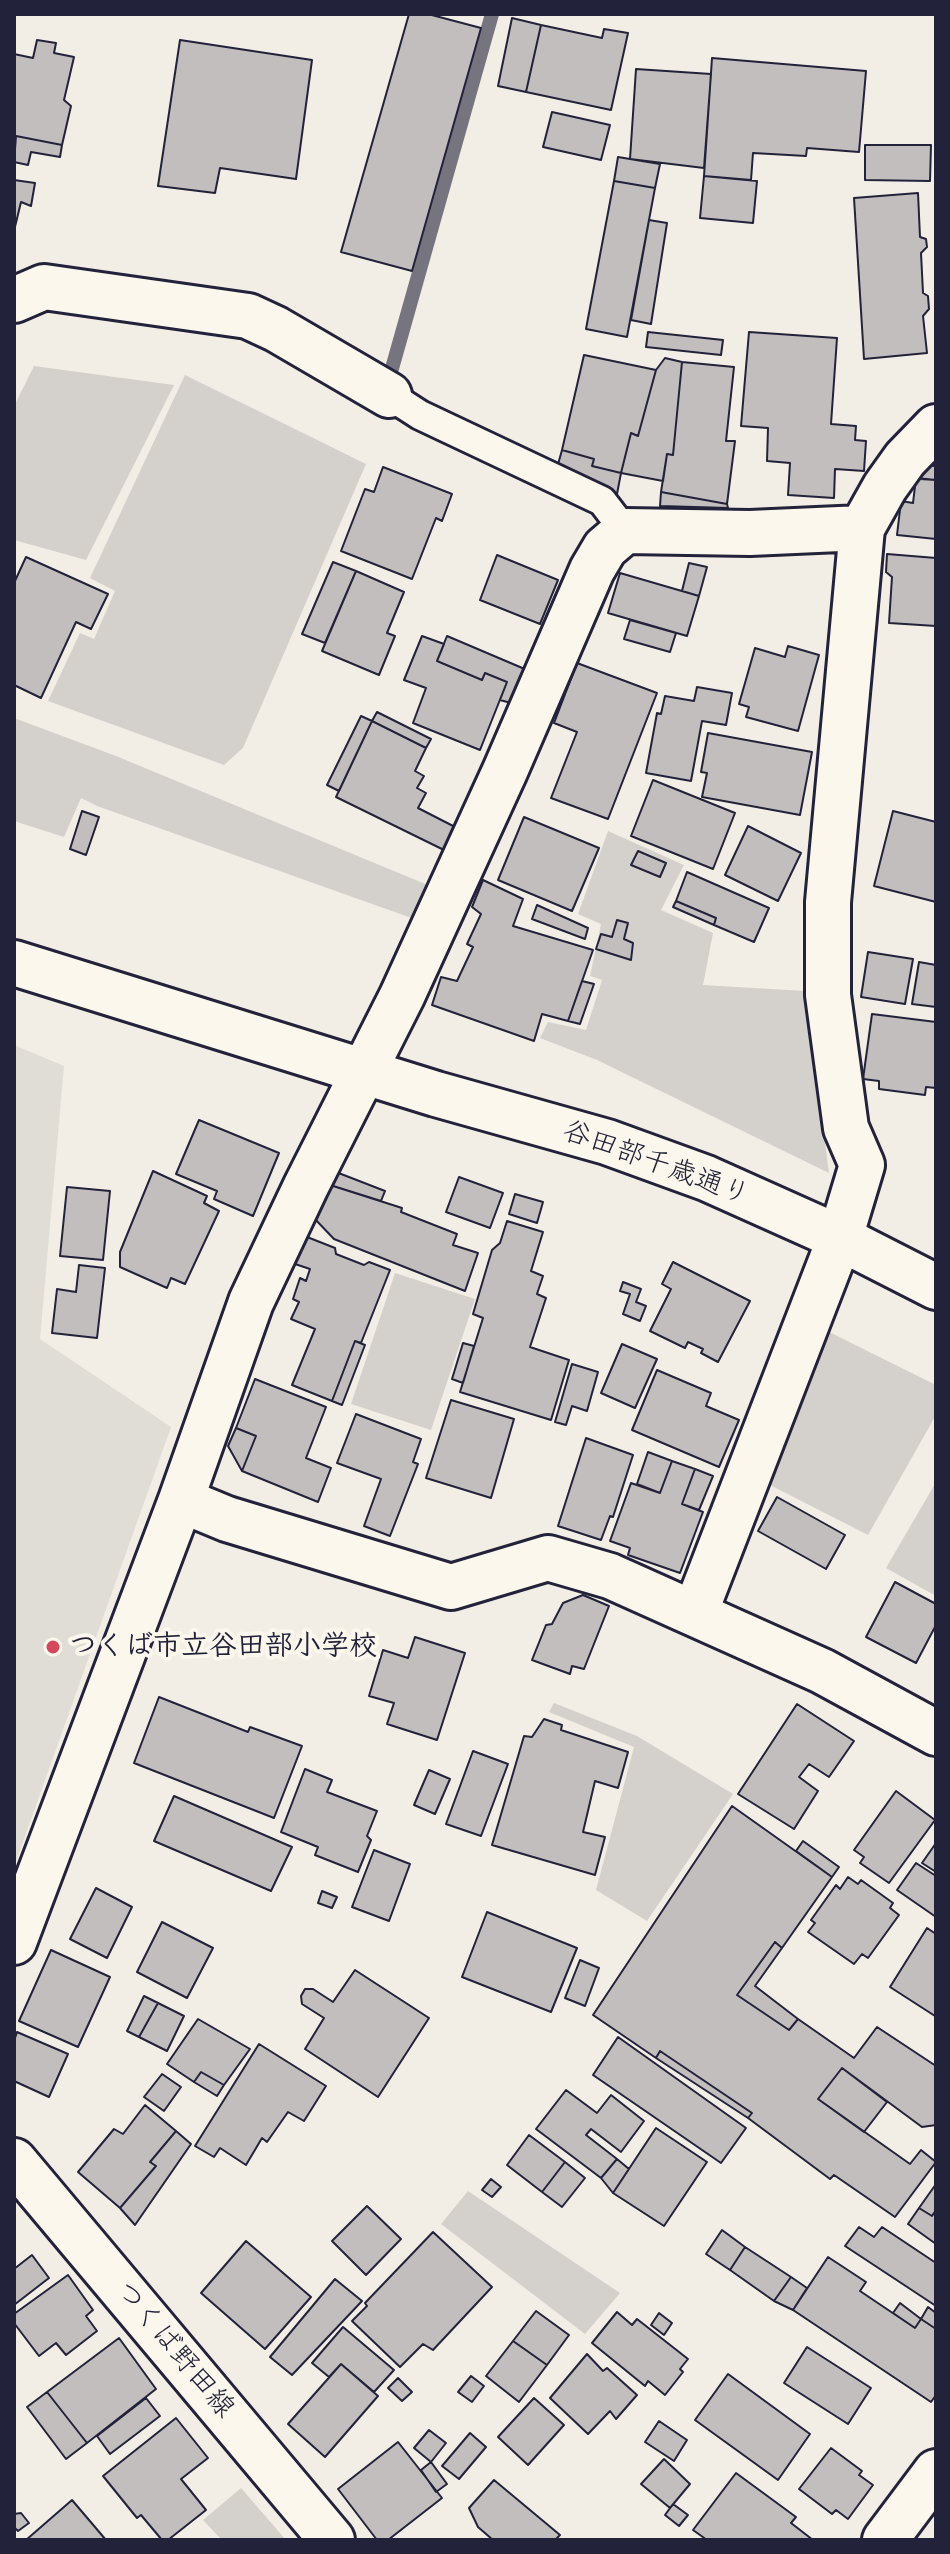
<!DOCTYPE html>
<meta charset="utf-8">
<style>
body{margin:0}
#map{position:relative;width:950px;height:2554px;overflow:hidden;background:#f2eee5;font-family:Sriracha,sans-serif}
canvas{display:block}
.frame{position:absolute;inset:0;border:16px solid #22223b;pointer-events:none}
</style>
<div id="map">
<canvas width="950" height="2554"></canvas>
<div class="frame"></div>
</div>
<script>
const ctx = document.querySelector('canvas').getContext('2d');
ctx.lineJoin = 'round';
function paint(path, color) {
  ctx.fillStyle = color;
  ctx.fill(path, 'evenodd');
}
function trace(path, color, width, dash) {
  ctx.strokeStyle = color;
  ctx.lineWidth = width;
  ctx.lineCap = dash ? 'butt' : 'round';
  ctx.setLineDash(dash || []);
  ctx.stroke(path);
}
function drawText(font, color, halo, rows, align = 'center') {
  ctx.font = font + ' Sriracha,"Klee One",sans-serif';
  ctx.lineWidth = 8;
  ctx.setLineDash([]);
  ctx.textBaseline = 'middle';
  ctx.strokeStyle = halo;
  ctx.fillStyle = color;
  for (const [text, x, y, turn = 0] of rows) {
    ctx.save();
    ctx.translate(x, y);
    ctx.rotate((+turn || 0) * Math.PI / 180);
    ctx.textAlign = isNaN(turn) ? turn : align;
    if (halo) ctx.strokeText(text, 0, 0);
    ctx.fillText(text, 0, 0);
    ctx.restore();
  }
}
const built = new Path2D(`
 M14,1045l50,21 -24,273 131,88 -157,440z`);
const green = new Path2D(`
 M34,366l140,19 -88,175 -72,-20v-134z
 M185,375l181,89 -123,284 -19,17 -176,-64 32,-68 14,6 21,-48 -25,-13z
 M14,718l102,38 319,132 -15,33 -323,-115 -16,-8 -17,39 -50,-16z
 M608,831l76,34 -23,45 52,23 -10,52 102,6 24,182 -232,-113 -57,-22 8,-16 38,8 16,-50 -12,-4 11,-52 -23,-10z
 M395,1273l80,26 -44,131 -80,-26z
 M823,1329l113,56v30l-68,120 -98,-50z
 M936,1482v114l-50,-28z
 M554,1703l83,33 96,58 -86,127 -51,-31 38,-143 -85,-35z
 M468,2191l152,102 -35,41 -144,-110z
 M241,2488l45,52h-64l-19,-20z`);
const stream = new Path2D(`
 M391,372l101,-358`);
const building = new Path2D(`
 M409,14h19l53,14 -69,243 -71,-19z
 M512,18l29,7 -15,67 -28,-6z
 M541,25l61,13 2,-9 24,4 -17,77 -85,-18z
 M37,40l19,3 -2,10 20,4 -10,43 7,6 -9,39 -46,-9 -2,10v-92l19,4z
 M180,40l132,20 -16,119 -76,-11 -5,25 -57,-7z
 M712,58l154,13 -7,81 -52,-4 -1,8 -53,-3 -2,27 -47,-4z
 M636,69l75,5 -7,94 -74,-9z
 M552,112l58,13 -9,35 -58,-13z
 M16,136l46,9 -2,12 -29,-5 -3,13 -14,-3z
 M865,145h66l-1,36 -65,-1z
 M618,157l42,7 -5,24 -41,-7z
 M704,176l53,5 -4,42 -53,-5z
 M14,180l21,3 -4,23 -10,-4 -7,29z
 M614,181l41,7 -28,149 -41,-8z
 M918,193l2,44 6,2 1,8 -6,6 2,40 5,3 1,13 -6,7 4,37 -63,6 -10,-161z
 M649,220l18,3 -16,101 -20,-4z
 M648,332l75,8 -2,15 -75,-8z
 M749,332l88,6 -6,86 25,2 -1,14 11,1 -2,30 -29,-2 -1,29 -46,-3 2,-32 -23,-2 1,-33 -27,-2z
 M584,355l72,15 -18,66 -7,-3 -10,40 -29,-7 2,-7 -32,-9z
 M665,358l17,4 -9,93 -6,-1 -4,27 -42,-8 10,-40 7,3 18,-66z
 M682,362l52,5 -8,74h9l-8,63 -66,-12 6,-38 6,1z
 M562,450l32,9 -2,7 29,7 -4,21 -60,-26z
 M920,465l16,1v14l-16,-1z
 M383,467l69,27 -10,27 -6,-3 -24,61 -71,-28 24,-62 9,3z
 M916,478l20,2v59l-39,-4 4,-34 12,2z
 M661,492l66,12 1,4 -68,-2z
 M887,554l49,4v68l-47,-3 3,-46 -6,-5z
 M497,555l61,25 -18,44 -60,-24z
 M26,557l82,37 -17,35 -15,-7 -35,76 -27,-13v-102z
 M333,562l23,9 -31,72 -23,-9z
 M689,563l18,4 -8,29 -17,-5z
 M356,571l48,21 -17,41 8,3 -16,39 -57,-24z
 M620,573l79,23 -12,40 -79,-23z
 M630,620l46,13 -6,19 -46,-13z
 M422,636l22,8 -7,17 45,19 3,-7 22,9 -27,68 -67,-27 13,-35 -22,-8z
 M447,636l80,34 -16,33 -11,-3 7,-18 -22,-9 -3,7 -45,-19z
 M788,646l31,9 -21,76 -52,-14 3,-10 -10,-3 16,-56 30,9z
 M577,663l80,30 -49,126 -57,-21 26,-66 -23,-9z
 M697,687l35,6 -6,32 -24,-4 -11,60 -45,-8 11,-60 4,1 4,-18 29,5z
 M377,712l54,27 -5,9 -54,-27z
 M361,716l11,5 -33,70 -12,-6z
 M372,721l54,27 -11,23 9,5 -7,12 9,5 -8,15 39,20 -11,23 -110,-54z
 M708,733l104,19 -12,63 -98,-18 5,-24 -6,-1z
 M653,780l82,33 -22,56 -82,-33z
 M82,811l17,6 -13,38 -16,-6z
 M893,811l43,11v80l-62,-16z
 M524,817l75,31 -27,63 -74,-31z
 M748,826l53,27 -23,48 -53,-26z
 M638,851l28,12 -6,14 -29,-12z
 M687,872l82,36 -15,34 -40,-17 2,-7 -40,-17z
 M483,880l40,19 -10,27 80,24 -25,71 -26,-7 -8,27 -102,-36 9,-28 16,4 16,-34 -6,-3 14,-30 -9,-7z
 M676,901l40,17 -2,7 -41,-18z
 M537,905l51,23 -3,11 -53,-20z
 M617,920l11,3 -4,16 9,4 -2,17 -35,-11 5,-15 11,3z
 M868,952l45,7 -8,45 -44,-7z
 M919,962l17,3v42l-24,-3z
 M582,981l12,3 -14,40 -12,-3z
 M872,1014l64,8v66l-10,-1 -1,8 -46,-6v-8l-16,-2z
 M199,1120l80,33 -26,63 -39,-17 3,-8 -41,-17z
 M153,1171l54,25 -3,7 15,8 -34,73 -14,-6 -4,10 -47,-21v-15z
 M336,1172l49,19 -4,10 -51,-16z
 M459,1177l44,16 -13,35 -44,-16z
 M330,1185l72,23 -1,4 56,22 -4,11 25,8 -13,38 -131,-52 -21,-22z
 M67,1187l43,4 -7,69 -43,-4z
 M515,1194l28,8 -6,21 -28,-9z
 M507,1221l36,11 -12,39 12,5 -6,18 9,4 -16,49 39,13 -18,60 -91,-28 23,-74 -10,-4 19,-64 8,-7z
 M302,1235l33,13 1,6 28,11 5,-3 21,8 -29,73 -6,-2 -23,60 -40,-16 23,-56 -24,-10 8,-17 -6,-3 7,-21 6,3 4,-12 -18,-6z
 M673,1262l77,39 -32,61 -17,-9 2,-4 -15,-7 -3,6 -35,-17 21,-42 -9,-5z
 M79,1265l26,3 -8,70 -45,-5 5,-44 19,3z
 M623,1282l18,7 -5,13 10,4 -6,15 -17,-7 7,-20 -10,-3z
 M355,1341l10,4 -23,60 -10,-4z
 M463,1343l11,3 -11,37 -11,-4z
 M622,1344l35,15 -22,49 -34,-15z
 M572,1364l26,8 -11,39 -15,-5 -6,19 -11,-3z
 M657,1370l54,23 -5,13 33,14 -20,47 -87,-37z
 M255,1379l71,28 -20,51 25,10 -13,34 -76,-31 14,-35 -20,-8z
 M451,1400l63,19 -23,79 -65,-20z
 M356,1414l65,25 -8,23 5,2 -28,72 -26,-10 17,-47 -44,-16z
 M236,1428l20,8 -14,35 -14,-25z
 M586,1438l47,17 -20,62 -3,-1 -9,24 -43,-14z
 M648,1452l24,9 -12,32 -23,-9z
 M672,1461l23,8 -13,35 21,8 -23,61 -52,-18 2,-7 -20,-7 21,-58 29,10z
 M695,1469l18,7 -14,34 -17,-6z
 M777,1497l68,38 -19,34 -68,-38z
 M895,1582l41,22v21l-20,38 -50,-26z
 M583,1595l26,11 -25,63 -12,-3 -2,8 -38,-14 14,-35 6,-1 11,-21z
 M415,1637l50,16 -28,87 -50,-16 7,-21 -25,-7 14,-46 25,8z
 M159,1697l89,35 2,-5 52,19 -28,72 -140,-55z
 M797,1704l57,37 -25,36 -20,-13 -10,13 19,14 -24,38 -56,-35z
 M544,1719l18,6 -1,5 67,22 -10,36 -23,-7 -12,51 22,5 -10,38 -103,-30 32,-109 8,1z
 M473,1751l35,13 -27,72 -35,-12z
 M305,1769l27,11 -5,12 50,19 -10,25 4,4 -13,32 -43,-17 3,-8 -37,-15z
 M429,1770l21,9 -15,35 -21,-9z
 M896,1791l39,29 -46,63 -29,-20 4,-6 -10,-7z
 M174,1796l118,51 -21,44 -117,-50z
 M732,1806l100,71 -50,71 -7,-6 -38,53 52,35 9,-11 56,39 23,-31 59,39v59l-14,2 -80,-59 -24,31 92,65 11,-14 15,12 -41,55 -61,-42 -4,4 -82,-61 4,-5 -92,-62 -4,7 -63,-43z
 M803,1841l36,26 -7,10 -36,-26z
 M936,1843v29l-14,-9z
 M374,1850l36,14 -21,57 -37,-14z
 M916,1863l20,13v41l-39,-27z
 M848,1877l10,7 3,-4 32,23 -3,5 9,7 -31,43 -6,-4 -8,10 -46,-32 7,-9 -4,-3 25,-35 4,4z
 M96,1888l36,19 -25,51 -37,-19z
 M322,1891l15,6 -5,11 -14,-5z
 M487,1912l90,36 -26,64 -89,-35z
 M162,1922l51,26 -26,50 -50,-26z
 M927,1928l9,6 -1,82 -45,-29z
 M775,1942l7,6 -27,38 43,33 -9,11 -52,-35z
 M51,1950l59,27 -32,70 -59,-26z
 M580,1960l19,8 -14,38 -20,-8z
 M355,1970l74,48 -51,79 -73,-48 19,-31 -22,-14 -1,-8 4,-7h8l20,13z
 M144,1996l14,7 -19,34 -12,-6z
 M158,2003l26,13 -17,35 -28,-14z
 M198,2019l52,30 -26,36 -23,-13 -7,10 -27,-18z
 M17,2032l51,22 -19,43 -35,-16v-40z
 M618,2037l128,91 -25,35 -128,-88z
 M259,2044l67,42 -22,35 -16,-9 -21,30 -5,-4 -16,27 -26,-17 -6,9 -19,-11z
 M660,2051l92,62 -4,5 -92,-60z
 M842,2068l45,34 -23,30 -46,-33z
 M201,2072l23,13 -7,11 -23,-14z
 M162,2074l19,13 -17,24 -20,-14z
 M566,2090l31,23 14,-18 33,26 -23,31 -30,-23 -5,6 31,24 -16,19 -65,-49z
 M145,2105l31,26 -26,31 6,4 -36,42 -42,-36 36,-43 9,5z
 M656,2128l51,34 -43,64 -51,-33z
 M176,2131l15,13 -56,81 -15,-17 36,-42 -6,-4z
 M529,2135l36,27 -23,30 -35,-27z
 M617,2159l12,10 -16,24 -12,-15z
 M565,2162l20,16 -23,29 -20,-15z
 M491,2179l10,8 -9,10 -10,-7z
 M936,2184v26l-4,6 -13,-8z
 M367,2206l34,33 -35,36 -34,-34z
 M919,2208l13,8 4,-6v34l-28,-20z
 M859,2227l15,10 8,-10 54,36v43l-91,-60z
 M722,2230l23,17 -15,23 -24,-16z
 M433,2232l59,55 -59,63 -10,-6 -23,23 -48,-46 15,-15 -2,-3z
 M246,2241l65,56 -46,52 -64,-56z
 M745,2247l46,30 -17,24 -44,-31z
 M32,2255l17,23 -35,27v-36z
 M828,2257l38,25 -6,9 55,37 6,-9 15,10v66l-5,7 -138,-92z
 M68,2275l25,35 -7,6 11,15 -31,24 -10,-12 -17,13 -25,-33v-9z
 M791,2277l16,11 -14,22 -19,-9z
 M335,2279l27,22 -70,74 -22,-18z
 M900,2303l21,16 -6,9 -22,-15z
 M928,2307l8,6v16l-15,-10z
 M536,2311l33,24 -22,30 -34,-24z
 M617,2312l15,13 5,-6 51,40 -8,10 3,3 -18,23 -17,-14 -3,5 -53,-43z
 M659,2313l13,10 -8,12 -13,-10z
 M343,2327l51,43 -20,22 -33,-28 -12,13 -17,-14z
 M119,2338l37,51 -69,54 -40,-51z
 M513,2341l34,24 -28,37 -33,-26z
 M807,2347l64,41 -23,36 -64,-41z
 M587,2354l16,17 4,-3 30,27 -21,24 -6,-8 -22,23 -38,-36z
 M341,2364l37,32 -53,61 -37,-33z
 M728,2374l82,60 -32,46 -83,-60z
 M471,2376l13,10 -12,16 -14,-10z
 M398,2378l14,14 -10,9 -14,-13z
 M47,2392l40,51 -21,16 -39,-52z
 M146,2398l14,18 -50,38 -13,-18z
 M534,2398l30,27 -36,40 -30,-28z
 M176,2418l32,40 -27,21 25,31 -38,30h-6l-21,-25 -4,3 -34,-42z
 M659,2421l28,19 -13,21 -29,-19z
 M429,2430l17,13 -15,19 -17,-14z
 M470,2433l16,14 -27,32 -17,-13z
 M398,2442l44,56 -54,42h-11l-39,-51z
 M831,2448l31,23 -3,4 14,10 -25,34 -12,-9 -4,4 -33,-25z
 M664,2459l26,25 -20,24 -29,-24z
 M431,2462l16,22 -11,8 -15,-22z
 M736,2473l60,44 -5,6 22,17h-106l-14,-10z
 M494,2480l66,55 -5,5h-62l-15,-13 -9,-19z
 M72,2500l34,40h-80z
 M673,2504l15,11 -9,11 -14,-11z
 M21,2513l8,10 -11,8 -4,-4v-13z`);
const lane = new Path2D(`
 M389,395l31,20 182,86 23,30`);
const street = new Path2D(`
 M14,300l30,-13 204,29 28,13 113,66
 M181,1500l46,19 224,68 97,-29 62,18 212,95 114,62
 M695,1613l145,-375 22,-73 -16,-37 -18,-133v-93l34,-374 23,-41 20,-28 31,-32
 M14,1942l167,-442 70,-198 55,-116 96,-190 103,-225 87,-201 13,-22 20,-17 125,2 112,-5`);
const secondary = new Path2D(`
 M14,963l422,131 171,48 99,36 134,60 96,49
 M885,2540l51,-68`);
const primary = new Path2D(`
 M14,2161l318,379`);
const markers = [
 [53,1647,8,"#d1495b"]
];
const streetNames = [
 ["谷田部千歳通り",656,1164,20],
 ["つくば野田線",174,2350,50]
];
const poiNames = [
 ["つくば市立谷田部小学校",69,1647]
];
paint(built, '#e0dcd6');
paint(green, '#d4d1cc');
trace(stream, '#76747f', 14);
paint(building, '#c2bebe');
trace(building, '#22223b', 2);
trace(lane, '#22223b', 34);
trace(street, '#22223b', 50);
trace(secondary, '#22223b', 50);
trace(primary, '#22223b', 50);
trace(lane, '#fbf7ec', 28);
trace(street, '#fbf7ec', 44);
trace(secondary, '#fbf7ec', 44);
trace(primary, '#fbf7ec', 44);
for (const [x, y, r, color] of markers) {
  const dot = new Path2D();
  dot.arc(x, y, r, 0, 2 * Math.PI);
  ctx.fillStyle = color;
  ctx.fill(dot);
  trace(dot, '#fbf7ec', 3);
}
drawText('28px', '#22223b', '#fbf7ec', streetNames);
drawText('bold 28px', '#22223b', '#fbf7ec', poiNames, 'left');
</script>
